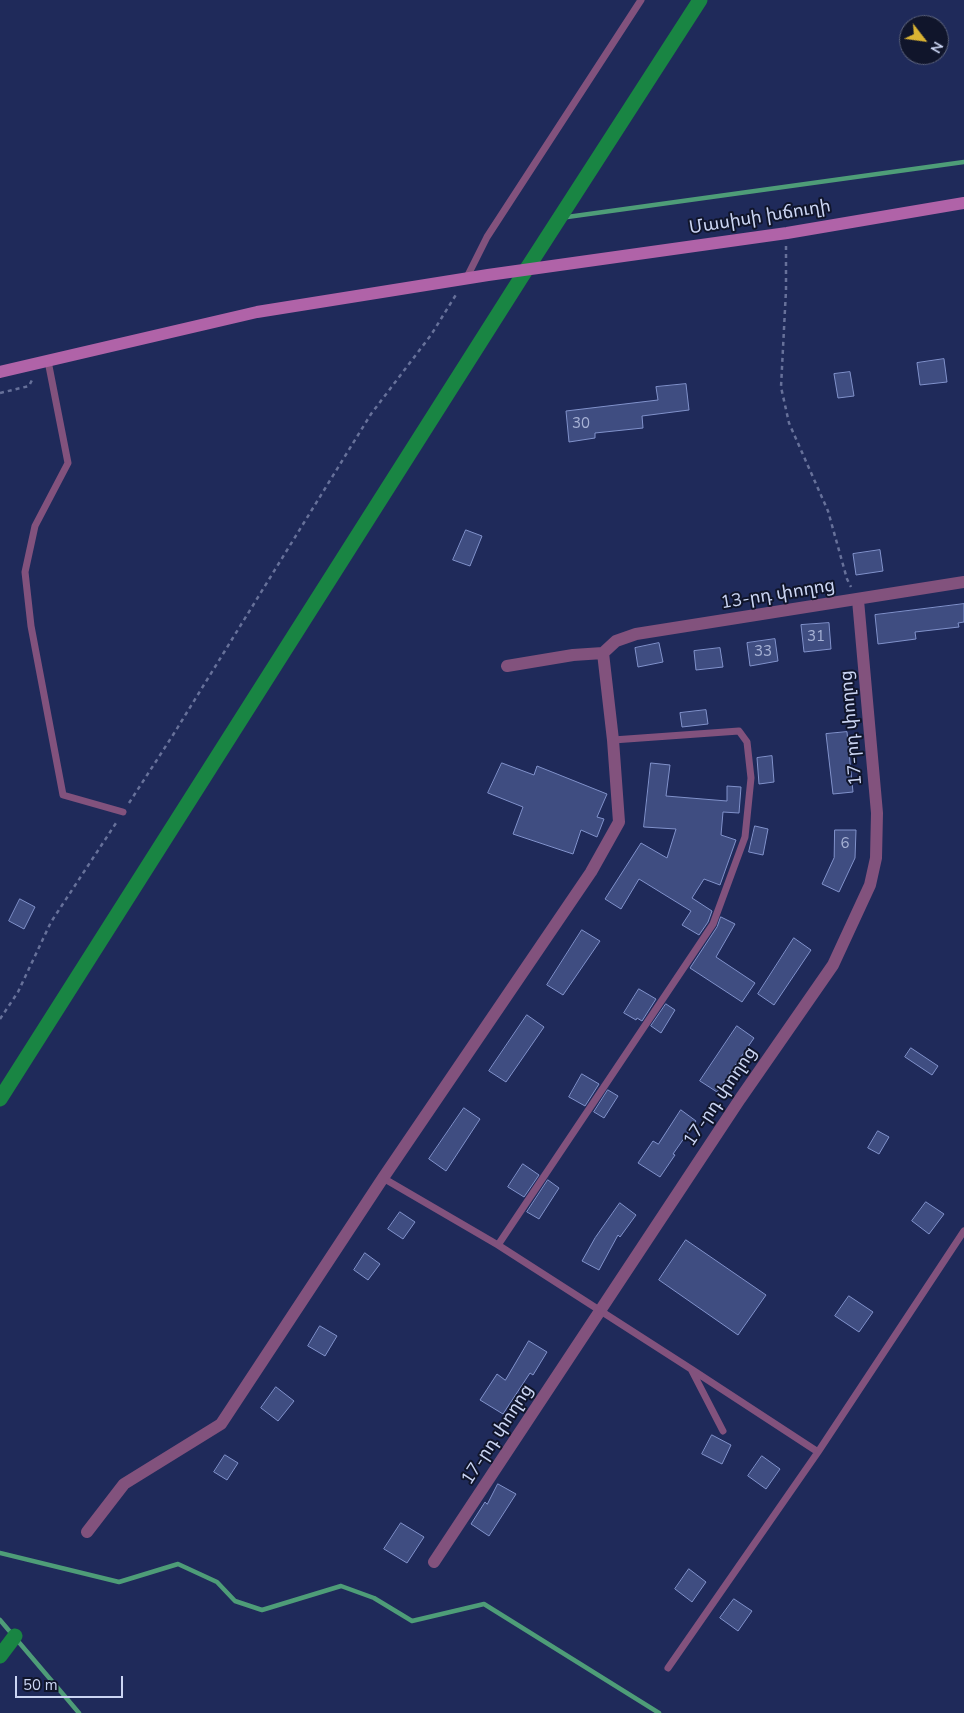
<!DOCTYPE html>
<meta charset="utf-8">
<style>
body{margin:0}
#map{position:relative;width:964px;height:1713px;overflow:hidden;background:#1f2a5a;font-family:"Nunito Sans",sans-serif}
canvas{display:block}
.north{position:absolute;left:899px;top:15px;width:50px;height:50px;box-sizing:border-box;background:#10152b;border:1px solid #5b627b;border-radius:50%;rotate:120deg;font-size:14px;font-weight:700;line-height:20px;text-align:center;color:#cbd5f3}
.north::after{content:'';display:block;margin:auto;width:18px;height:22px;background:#dab333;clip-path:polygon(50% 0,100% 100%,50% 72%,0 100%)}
.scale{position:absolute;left:15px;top:1676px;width:108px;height:22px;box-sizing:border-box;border:2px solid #cbd5f3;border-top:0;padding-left:6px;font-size:15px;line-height:18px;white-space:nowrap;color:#cbd5f3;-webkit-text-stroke:4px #10152b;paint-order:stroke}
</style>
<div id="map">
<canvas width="964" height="1713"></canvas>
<div class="north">N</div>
<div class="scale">50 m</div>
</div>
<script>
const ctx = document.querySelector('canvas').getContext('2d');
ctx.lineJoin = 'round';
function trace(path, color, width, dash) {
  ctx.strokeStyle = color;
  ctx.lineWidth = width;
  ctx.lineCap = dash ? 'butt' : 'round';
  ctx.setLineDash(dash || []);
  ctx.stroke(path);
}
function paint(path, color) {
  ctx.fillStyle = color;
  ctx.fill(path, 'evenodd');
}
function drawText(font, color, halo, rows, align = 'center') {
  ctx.font = font + ' "Nunito Sans","Noto Sans Armenian",sans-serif';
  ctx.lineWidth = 4;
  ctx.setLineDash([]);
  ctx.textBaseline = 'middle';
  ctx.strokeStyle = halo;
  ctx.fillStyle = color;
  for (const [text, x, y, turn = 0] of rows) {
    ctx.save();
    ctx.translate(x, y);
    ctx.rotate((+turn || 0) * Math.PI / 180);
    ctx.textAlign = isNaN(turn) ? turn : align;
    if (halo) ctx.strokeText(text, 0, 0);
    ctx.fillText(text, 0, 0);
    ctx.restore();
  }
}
const stream = new Path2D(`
 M560,218l404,-56
 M0,1553l119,29 59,-18 39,18 18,19 27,9 79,-24 33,12 38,23 72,-17 175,109
 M0,1620l79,93`);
const canal = new Path2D(`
 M0,1099l526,-829 174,-270
 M0,1656l15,-20`);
const building = new Path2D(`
 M944,359l3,23 -27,3 -3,-22z
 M850,372l4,24 -16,2 -4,-24z
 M686,384l3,26 -47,6 1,12 -48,5v5l-26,4 -3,-31 92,-11 -2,-13z
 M466,530l16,6 -12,30 -17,-6z
 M880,550l3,21 -27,4 -3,-21z
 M964,604v18l-6,1 1,4 -44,5 1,7 -38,5 -3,-29z
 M829,623l2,26 -27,3 -3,-27z
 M775,639l3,22 -28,5 -3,-23z
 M659,643l4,19 -25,5 -3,-19z
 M720,648l3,19 -27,3 -2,-19z
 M706,710l2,14 -26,3 -2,-14z
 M847,732l6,60 -20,2 -7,-60z
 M772,756l2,26 -15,2 -2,-26z
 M502,763l32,12 3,-9 70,28 -10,23 7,2 -7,18 -16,-7 -8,24 -60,-20 10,-27 -35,-14z
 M651,763l19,2 -4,31 61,5v-15l14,1 -2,26 -16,-1 -2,23 15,5 -16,45 -16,-6 -12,19 20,13 -4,11 -9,13 -17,-10 9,-14 -52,-32 -18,30 -16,-10 36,-56 26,15 9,-29 -32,-2z
 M755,826l13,3 -5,26 -14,-3z
 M835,830h21l-1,28 -16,34 -17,-8 12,-26z
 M20,899l15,8 -11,22 -15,-8z
 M721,917l14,7 -19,33 39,26 -13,19 -52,-34 27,-41z
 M582,930l18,11 -37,54 -16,-10z
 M794,938l17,12 -37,55 -16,-11z
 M639,989l17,10 -14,22 -5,-3 -1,2 -12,-7z
 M666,1004l9,6 -14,23 -10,-7z
 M527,1015l17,12 -38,55 -17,-11z
 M737,1026l17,12 -37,54 -17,-11z
 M911,1048l27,18 -6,9 -27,-18z
 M582,1074l17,10 -14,22 -16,-9z
 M608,1090l10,6 -14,22 -10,-6z
 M464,1108l16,11 -34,52 -17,-12z
 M681,1110l15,11 -23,33 2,1 -15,22 -22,-14 15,-22 5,3z
 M878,1131l11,6 -10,17 -11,-6z
 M523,1164l16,11 -15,22 -16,-10z
 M548,1180l11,8 -20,31 -12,-7z
 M926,1202l18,12 -15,20 -17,-13z
 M620,1203l16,12 -16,22 -2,-2 -19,35 -17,-9 13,-23z
 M400,1212l15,10 -12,17 -15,-10z
 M686,1240l80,55 -28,40 -79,-55z
 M365,1253l15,11 -12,16 -14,-10z
 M849,1296l24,16 -14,20 -24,-16z
 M320,1326l17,10 -12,20 -17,-10z
 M529,1341l18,11 -14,23 -3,-2 -27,41 -23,-14 17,-26 8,6z
 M276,1387l18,14 -16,20 -17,-13z
 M712,1435l19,10 -9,19 -20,-10z
 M225,1455l13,8 -11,17 -13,-8z
 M762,1456l18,13 -14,20 -18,-13z
 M498,1484l18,10 -27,42 -18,-12 14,-22 2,2z
 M401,1523l23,14 -17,26 -23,-14z
 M689,1569l17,13 -14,20 -17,-13z
 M734,1599l18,12 -14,20 -18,-13z`);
const path = new Path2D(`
 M786,246v44l-5,97 8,36 39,88 19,68 4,8
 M0,393l29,-7 4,-8
 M129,803l44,-68 198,-321 60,-79 26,-42
 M0,1019l18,-27 33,-70 67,-102`);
const service = new Path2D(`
 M466,279l21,-42 154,-237
 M48,361l20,102 -33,63 -10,46 6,54 32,169 60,17
 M383,1178l115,67 193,124 32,62
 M498,1245l215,-321 32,-87 6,-59 -4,-36 -8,-11 -126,9
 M691,1369l127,83
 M668,1668l150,-216 146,-221`);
const minor = new Path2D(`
 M603,653l13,-12 20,-7 328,-52
 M507,666l66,-11 30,-2
 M87,1532l37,-48 97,-60 162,-246 208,-306 28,-50 -6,-82 -10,-87
 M434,1562l306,-463 93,-134 37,-80 6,-27 1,-45 -19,-213`);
const secondary = new Path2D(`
 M0,372l257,-60 231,-37 299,-42 177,-30`);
const numberNames = [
 ["30",581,424],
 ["31",816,637],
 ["33",763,652],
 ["6",845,844]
];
const streetNames = [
 ["Մասիսի խճուղի",760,218,-9],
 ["13-րդ փողոց",778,595,-9],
 ["17-րդ փողոց",852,728,-95],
 ["17-րդ փողոց",721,1097,-56],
 ["17-րդ փողոց",498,1435,-57]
];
trace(stream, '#4e9d78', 4.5);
trace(canal, '#198543', 15);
paint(building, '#3f4d81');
trace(building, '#8192cb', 1);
trace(path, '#67719a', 2.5, [4, 4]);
trace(service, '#82527d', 7);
trace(minor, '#82527d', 12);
trace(secondary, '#b063a8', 12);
drawText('15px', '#a8b3d6', null, numberNames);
drawText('18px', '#cbd5f3', '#10152b', streetNames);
</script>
